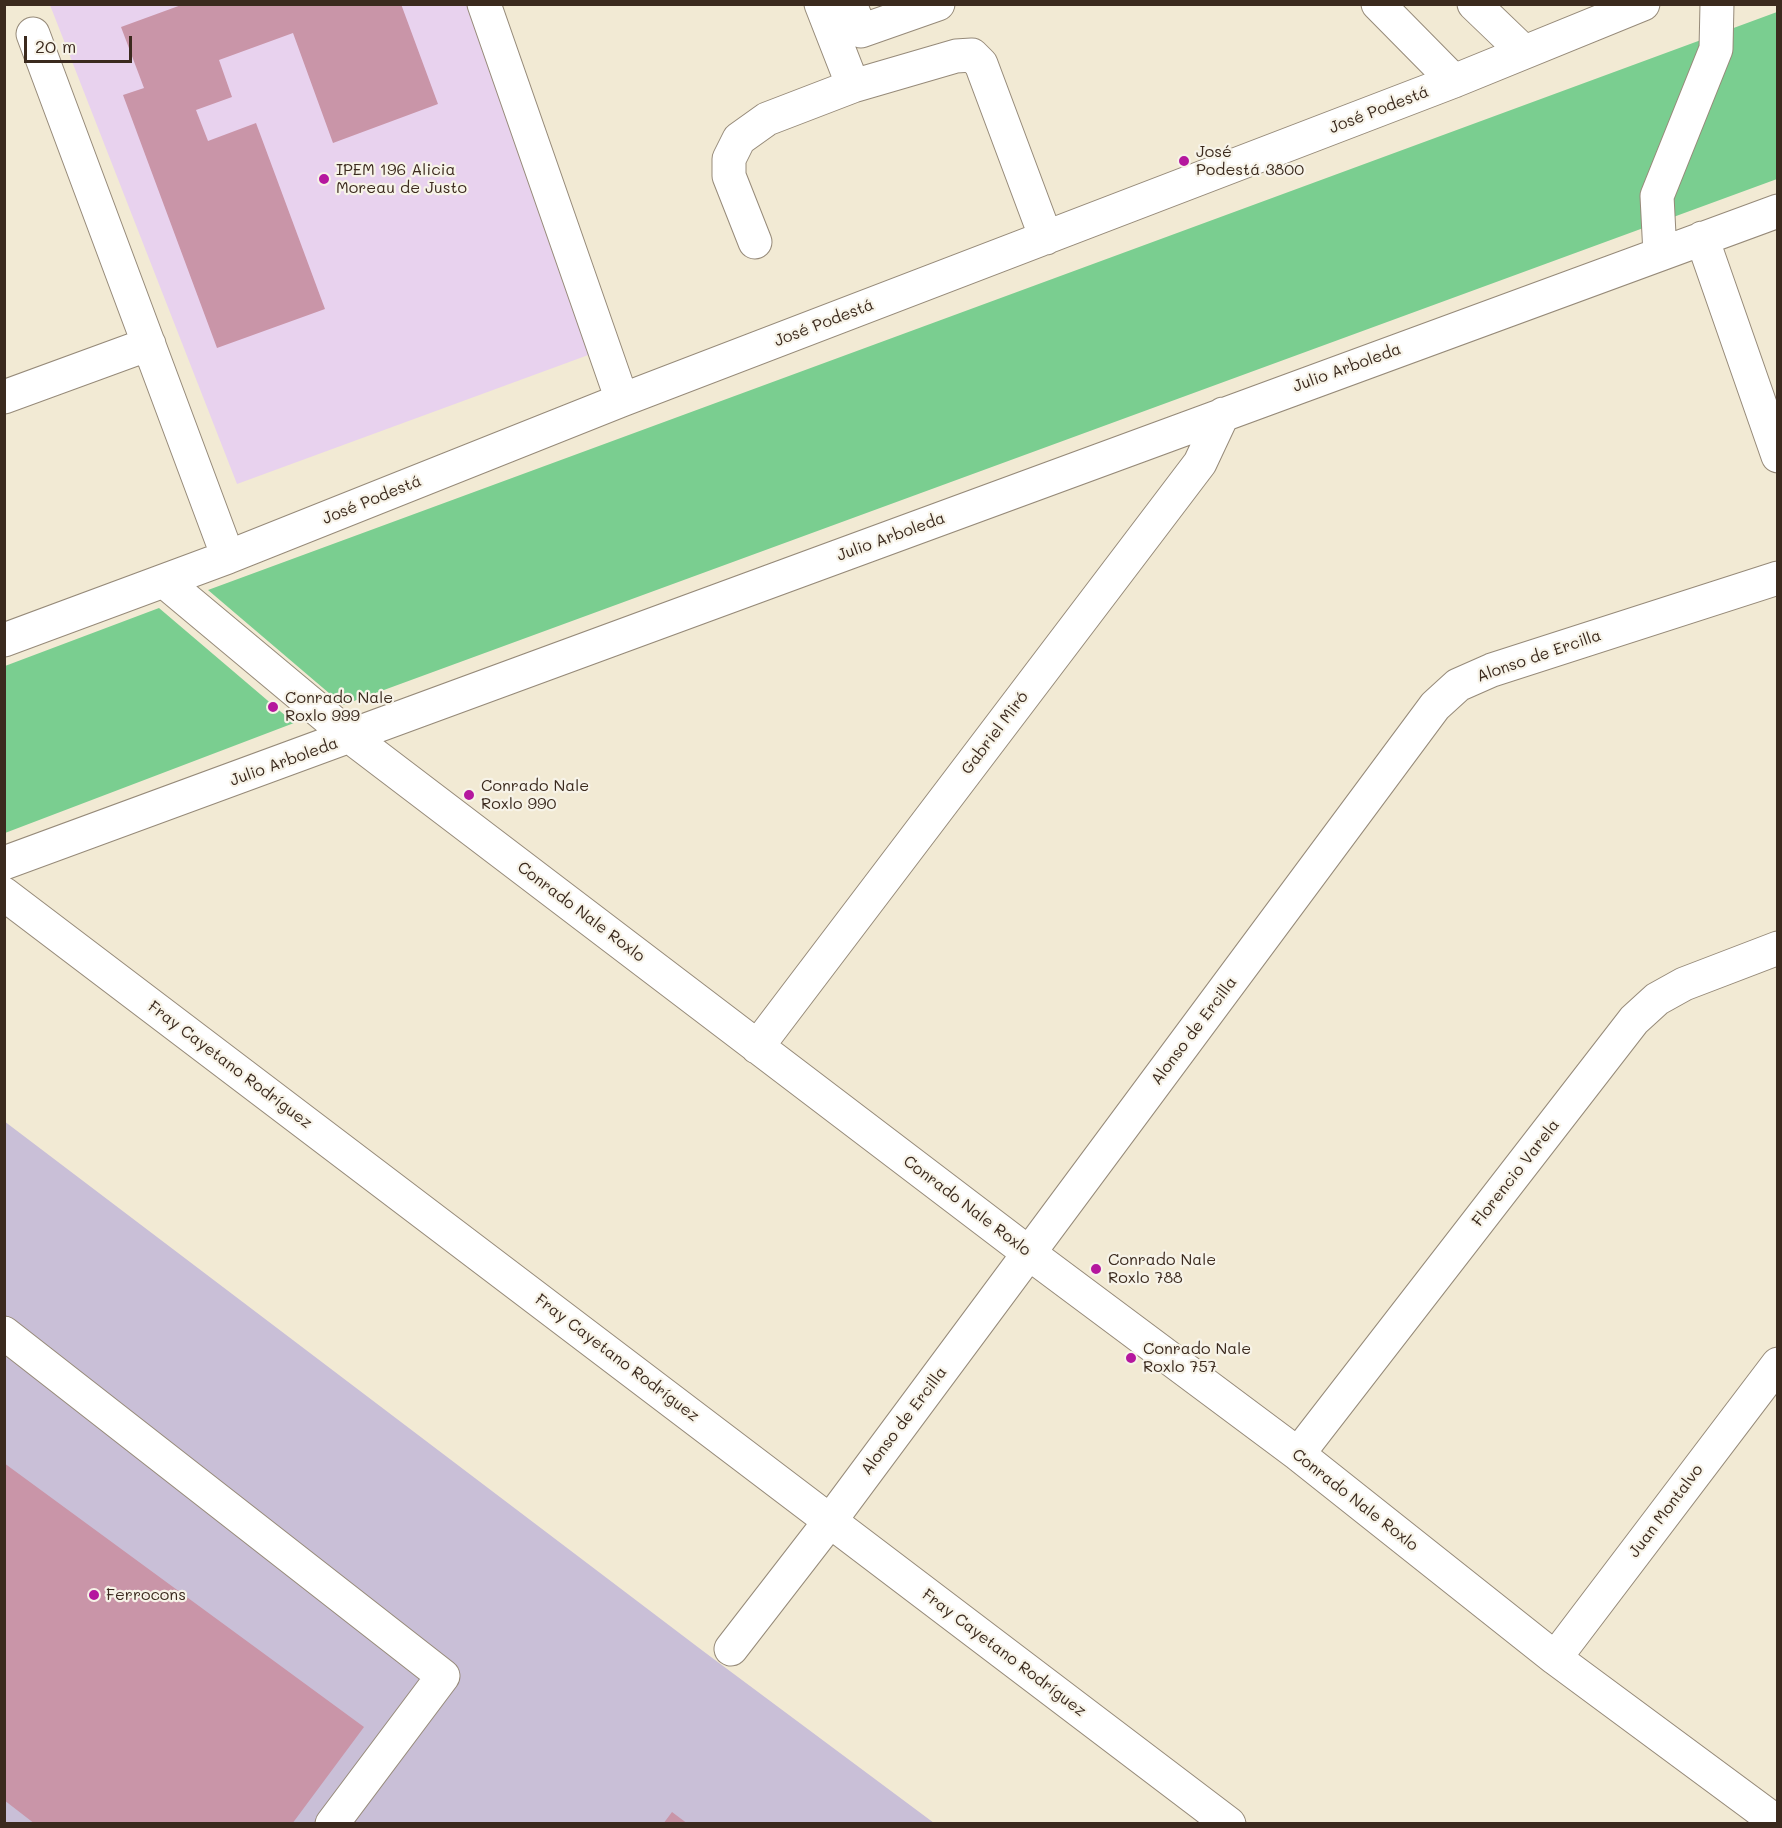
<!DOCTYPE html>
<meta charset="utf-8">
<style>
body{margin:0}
#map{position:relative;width:1782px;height:1828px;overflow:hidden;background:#f2ead4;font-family:Mali,sans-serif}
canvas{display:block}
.frame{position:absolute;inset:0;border:6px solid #3b2a1e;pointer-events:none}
.scale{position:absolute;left:24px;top:36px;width:108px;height:27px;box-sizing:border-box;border:3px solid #3b2a1e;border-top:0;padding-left:8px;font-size:18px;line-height:21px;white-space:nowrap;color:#3b2a1e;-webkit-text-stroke:4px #f7f3e8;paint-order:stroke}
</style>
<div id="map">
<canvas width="1782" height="1828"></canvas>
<div class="frame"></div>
<div class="scale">20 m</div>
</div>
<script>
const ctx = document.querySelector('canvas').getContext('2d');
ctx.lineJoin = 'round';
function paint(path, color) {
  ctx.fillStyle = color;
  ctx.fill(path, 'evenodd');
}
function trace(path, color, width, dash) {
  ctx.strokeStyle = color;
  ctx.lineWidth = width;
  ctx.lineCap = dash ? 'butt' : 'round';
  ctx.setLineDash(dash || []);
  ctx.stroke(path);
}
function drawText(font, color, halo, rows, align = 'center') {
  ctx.font = font + ' Mali,sans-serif';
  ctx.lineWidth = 4.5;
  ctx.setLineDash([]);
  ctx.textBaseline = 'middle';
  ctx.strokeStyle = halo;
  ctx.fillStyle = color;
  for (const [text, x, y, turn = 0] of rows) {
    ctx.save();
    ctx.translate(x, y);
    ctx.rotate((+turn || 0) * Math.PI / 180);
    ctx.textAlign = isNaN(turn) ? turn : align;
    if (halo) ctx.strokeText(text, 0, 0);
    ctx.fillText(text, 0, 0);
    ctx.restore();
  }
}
const built = new Path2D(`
 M50,5h420l121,349 -354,130z`);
const industrial = new Path2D(`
 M4,1121l699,530 231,172h-929z`);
const green = new Path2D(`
 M1777,12v167l-1434,526 -135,-115z
 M159,608l135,115 -289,110v-167z`);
const building = new Path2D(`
 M184,4h217l37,100 -105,39 -40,-110 -74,27 13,37 -36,13 12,31 48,-18 69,186 -108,39 -94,-253 21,-7 -23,-61z
 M4,1463l360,264 -72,97h-257l-31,-24z
 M672,1812l16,12h-25z`);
const minor = new Path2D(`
 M484,4l138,396
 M821,4l32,82
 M850,4l11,27 77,-27
 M1378,4l76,77
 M1474,4l50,48
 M33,34l195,523
 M1702,238l76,218
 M755,242l-26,-66v-17l10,-20 28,-20 86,-33 103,-30 16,-1 9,9 65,174
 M1660,254l-3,-58 59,-147 1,-45
 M4,397l145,-53
 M164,581l188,157 678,516 268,200 257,204 223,165
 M4,640l224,-83 394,-157 832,-319 189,-77
 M4,863c593,-213 1182,-437 1774,-652
 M4,894l1225,930
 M757,1047l443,-584 23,-49
 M4,1333l439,343 -111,148
 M1298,1454l336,-434 23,-21 27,-15 94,-36
 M731,1649l99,-128 605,-815 23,-21 34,-15 286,-92
 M1555,1658l223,-294`);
const markers = [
 [1184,161,6,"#b5179e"],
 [324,179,6,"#b5179e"],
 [273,707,6,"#b5179e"],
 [469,795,6,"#b5179e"],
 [1096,1269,6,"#b5179e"],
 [1131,1358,6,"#b5179e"],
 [94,1595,6,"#b5179e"]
];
const streetNames = [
 ["José Podestá",1379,110,-21],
 ["José Podestá",824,323,-21],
 ["Julio Arboleda",1347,368,-20],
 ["José Podestá",372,500,-22],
 ["Julio Arboleda",891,537,-20],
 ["Alonso de Ercilla",1539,656,-19],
 ["Gabriel Miró",995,733,-53],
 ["Julio Arboleda",284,762,-20],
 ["Conrado Nale Roxlo",581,912,37],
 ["Alonso de Ercilla",1194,1031,-53],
 ["Fray Cayetano Rodríguez",230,1065,37],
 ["Florencio Varela",1516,1173,-52],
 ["Conrado Nale Roxlo",967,1206,37],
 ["Fray Cayetano Rodríguez",617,1358,37],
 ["Alonso de Ercilla",904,1421,-53],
 ["Conrado Nale Roxlo",1355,1500,38],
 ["Juan Montalvo",1666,1511,-53],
 ["Fray Cayetano Rodríguez",1004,1653,37]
];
const poiNames = [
 ["José",1196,152],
 ["Podestá 3800",1196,170],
 ["IPEM 196 Alicia",336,170],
 ["Moreau de Justo",336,188],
 ["Conrado Nale",285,698],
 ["Roxlo 999",285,716],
 ["Conrado Nale",481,786],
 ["Roxlo 990",481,804],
 ["Conrado Nale",1108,1260],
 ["Roxlo 788",1108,1278],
 ["Conrado Nale",1143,1349],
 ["Roxlo 757",1143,1367],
 ["Ferrocons",106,1595]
];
paint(built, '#e8d2ee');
paint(industrial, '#c9bfd7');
paint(green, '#7ace90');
paint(building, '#c995a8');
trace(minor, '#968a79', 35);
trace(minor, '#fff', 33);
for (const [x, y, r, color] of markers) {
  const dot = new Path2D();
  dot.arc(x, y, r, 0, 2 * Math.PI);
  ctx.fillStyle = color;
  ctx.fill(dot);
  trace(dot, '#f7f3e8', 2);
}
drawText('16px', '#3b2a1e', '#f7f3e8', streetNames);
drawText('16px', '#3b2a1e', '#f7f3e8', poiNames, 'left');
</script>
